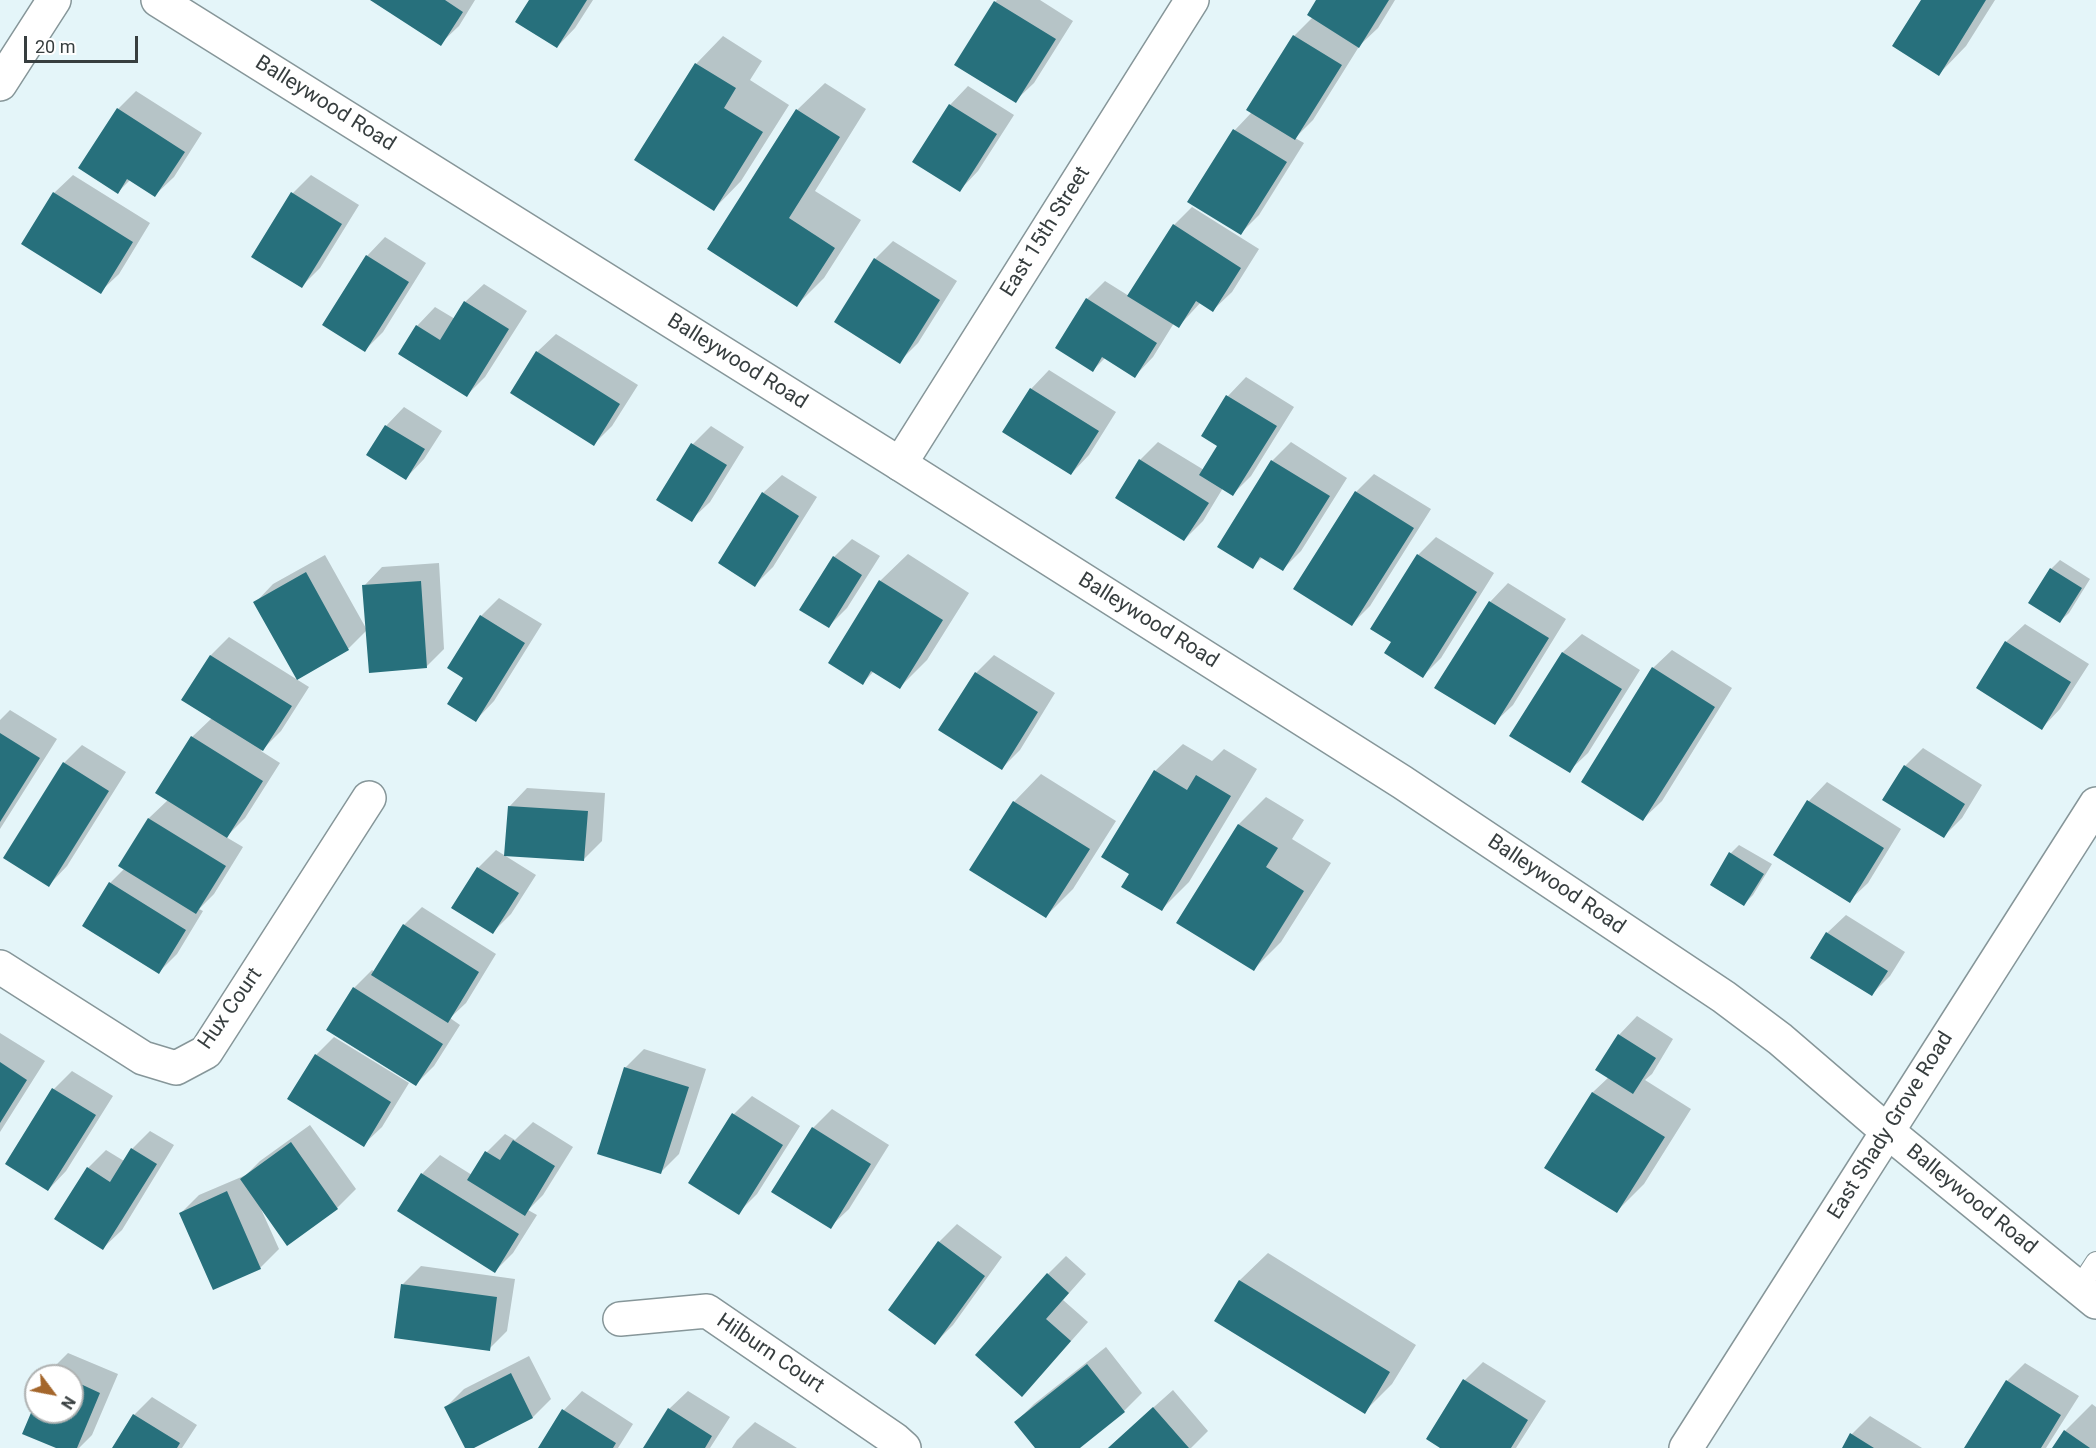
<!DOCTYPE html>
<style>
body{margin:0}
#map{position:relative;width:2096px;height:1448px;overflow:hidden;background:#e4f5f9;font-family:Roboto,sans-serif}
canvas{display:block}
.north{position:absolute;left:24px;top:1364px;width:60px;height:60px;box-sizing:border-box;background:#fff;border:2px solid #afb2b2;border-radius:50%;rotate:122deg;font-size:16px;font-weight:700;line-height:24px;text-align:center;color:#373e3f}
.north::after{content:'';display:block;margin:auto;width:21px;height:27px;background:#a4662b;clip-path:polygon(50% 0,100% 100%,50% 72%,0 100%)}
.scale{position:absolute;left:24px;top:36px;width:114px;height:27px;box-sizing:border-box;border:3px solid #373e3f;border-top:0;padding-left:8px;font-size:18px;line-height:21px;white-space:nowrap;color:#373e3f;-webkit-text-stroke:4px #fff;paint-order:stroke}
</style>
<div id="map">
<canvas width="2096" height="1448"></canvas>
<div class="north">N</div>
<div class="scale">20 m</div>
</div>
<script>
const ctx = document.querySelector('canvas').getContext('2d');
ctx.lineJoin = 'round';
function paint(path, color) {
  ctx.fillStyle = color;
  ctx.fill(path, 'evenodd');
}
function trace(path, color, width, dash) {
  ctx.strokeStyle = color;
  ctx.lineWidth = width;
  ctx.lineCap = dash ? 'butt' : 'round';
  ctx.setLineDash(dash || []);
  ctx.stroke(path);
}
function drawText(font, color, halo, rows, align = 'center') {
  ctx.font = font + ' Roboto,sans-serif';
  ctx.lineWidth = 6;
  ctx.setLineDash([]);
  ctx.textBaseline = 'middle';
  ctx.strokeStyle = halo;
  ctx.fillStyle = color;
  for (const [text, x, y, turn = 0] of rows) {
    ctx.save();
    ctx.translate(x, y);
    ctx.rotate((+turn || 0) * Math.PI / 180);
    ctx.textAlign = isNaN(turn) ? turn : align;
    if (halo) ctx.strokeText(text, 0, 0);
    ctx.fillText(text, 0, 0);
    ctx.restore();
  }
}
const shadow = new Path2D(`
 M372,0h103l-16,26 -19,18z
 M530,0h63l-18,28 -18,19z
 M997,0h43l33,21 -39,62 -19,18 -20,-99z
 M1318,0h77l-17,28 -18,17 -47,75 -18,18 9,5 -45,72 -18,18 -51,-31 45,-72 17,-18 42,-76 19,-19z
 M1923,0h72l-29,46 -27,28z
 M723,36l39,25 -12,19 39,25 -48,76 -27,28 -78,-49 60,-96z
 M825,83l41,26 -51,82 46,29 -37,58 -27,27 -88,-57 88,-138z
 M968,86l46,29 -36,56 -18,19 -46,-29 36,-56z
 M136,91l66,42 -28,44 -19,18 -24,-16 -13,13v-83z
 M73,175l77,48 -31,51 -19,18 -46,-99z
 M311,175l48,30 -39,63 -19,19 -48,-31 40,-63z
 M1192,207l67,42 -27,43 -19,18 -12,-8 -22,24 -5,-3 -21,34 -18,19 -30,-18 -12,12 -6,-71 18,-18 24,15 45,-71z
 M385,237l41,26 -43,69 -18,18 2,-94z
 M893,241l64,40 -39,62 -19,19 -24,-103z
 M484,284l43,27 -42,66 -18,18 -50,-69 18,-19 20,12 10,-17z
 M556,334l82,51 -26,41 -18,18 -57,-92z
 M1049,370l67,42 -27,43 -18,19 -40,-85z
 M1246,377l48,30 -43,69 -18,18 -10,-6 -20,33 -19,19 -44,-80 18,-18 46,28 15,-24 -16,-11 25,-39z
 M404,407l38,24 -18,28 -18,19 -20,-52z
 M711,426l33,21 -34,55 -19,18 2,-76z
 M1291,442l56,36 -46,73 -18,18 -20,-12 -11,10 -33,-21 53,-85z
 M1374,474l57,35 -61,97 -18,18 4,-132z
 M782,475l35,22 -44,70 -18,18 8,-92z
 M1436,537l58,36 -53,85 -18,18 -30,-34 25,-87z
 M852,539l28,17 -33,52 -18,18 5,-69z
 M908,554l61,39 -42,67 -27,27 -26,-16 -11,12 17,-102z
 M325,555l42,75 -18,18 -52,30 -42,-75 18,-19z
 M2060,560l30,19 -21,34 -9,8 -9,-52z
 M439,563l5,86 -18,18 -62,-81 18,-19z
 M1508,583l58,36 -53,86 -19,18 -4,-121z
 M499,598l43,26 -48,77 -18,19 -11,-42 16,-62z
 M2025,624l64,40 -29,45 -18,19 -36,-86z
 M1582,634l58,36 -52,83 -19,18 -58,-36 52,-83z
 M229,637l80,50 -28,44 -20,20 19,12 -35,55 -19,19 17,10 -29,47 -15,15 4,2 -26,43 -18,18 -49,-89 15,-15 -5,-3 29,-47 19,-18 24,-63 20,-19 -29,-18 28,-45z
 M1672,650l60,38 -70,113 -19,18 10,-151z
 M994,655l61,38 -35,57 -18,18 -26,-95z
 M10,710l47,29 -57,90v-109z
 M1183,744l29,17 12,-12 33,20 -68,113 -27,27 -31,-36 24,-102z
 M82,745l44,27 -59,94 -18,19 15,-122z
 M1923,748l59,37 -20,33 -18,18 -39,-70z
 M1041,774l75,47 -43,68 -27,27 -75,-46 43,-68z
 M1827,782l74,47 -33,54 -19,18 -74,-46 34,-54z
 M527,788l78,5 -3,48 -18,18 -75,-52z
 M1266,797l38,23 -12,19 39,24 -50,79 -27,27 -76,-47 61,-98z
 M1739,845l33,19 -19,31 -9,9 -13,-51z
 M496,850l40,25 -25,39 -18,18 -15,-64z
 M422,907l74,47 -30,49 -16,15 10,7 -26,41 -18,18 -62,-96 18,-18 3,2 29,-47z
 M1846,915l59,37 -15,24 -18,18 -45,-61z
 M1637,1016l36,23 -21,35 -7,6 46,29 -47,75 -27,27 -71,-44 47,-75 16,-15 10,-42z
 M0,1033l45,28 -45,71z
 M334,1037l75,46 -27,44 -19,18 -47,-90z
 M644,1049l62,20 -27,85 -19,19 -35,-105z
 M72,1071l41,25 -47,75 -18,19 6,-101z
 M752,1096l48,30 -43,68 -19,19 -4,-99z
 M832,1109l57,36 -40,64 -19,18 -57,-36 40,-63z
 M533,1122l40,25 -30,48 -15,15 9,5 -24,38 -18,18 -96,-60 23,-37 18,-19 32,20 15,-23 18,-18 10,6z
 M310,1125l46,64 -19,19 -50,35 -26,-34 18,40 -19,19 -79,-55 18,-18 47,-20 14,-14z
 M150,1131l24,14 -52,85 -19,18 -15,-80 18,-18 18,11 8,-12z
 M957,1224l45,33 -49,68 -18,18 4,-101z
 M1268,1253l148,92 -24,39 -28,28 -148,-92 24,-40z
 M1066,1256l20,18 -23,26 25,22 -48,54 8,-102z
 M421,1266l94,13 -8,52 -18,18 -86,-65z
 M1106,1347l36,46 -18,18 -47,37h-40l-21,-26 18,-18z
 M68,1353l50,21 -26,61 -13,13h-19l-36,-15 12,-29v8h36v-36h-24l2,-5z
 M529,1356l22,43 -18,18 -62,31h-5l-20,-41 18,-18z
 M1483,1362l63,39 -30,47h-73l-15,-9 37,-59z
 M2025,1363l54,33 -33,52h-81l42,-67z
 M1173,1390l35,41 -17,17h-83z
 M582,1391l51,33 -15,24h-78l24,-38z
 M688,1391l42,26 -20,31h-65l24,-39z
 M152,1397l45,28 -15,23h-69l21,-33z
 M2092,1404l4,3v41h-42l11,-17z
 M1870,1416l52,32h-79l9,-14z
 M755,1422l42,26h-65l5,-8z`);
const building = new Path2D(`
 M370,0h75l18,12 -22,34z
 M529,0h58l-30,48 -42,-26z
 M1316,0h73l-30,48 -52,-33z
 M1921,0h65l-47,76 -47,-30z
 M994,1l62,38 -40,64 -62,-38z
 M1293,35l49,30 -47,75 -49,-30z
 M695,63l41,25 -12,20 39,24 -49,79 -80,-51z
 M949,104l48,30 -37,58 -48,-30z
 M117,108l68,44 -30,45 -28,-18 -9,15 -40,-26z
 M796,109l44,28 -51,81 46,30 -38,59 -90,-58z
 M1233,129l54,33 -46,73 -54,-33z
 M53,192l80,50 -32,52 -80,-50z
 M291,192l51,32 -40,64 -51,-31z
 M1173,224l68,44 -28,44 -17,-11 -17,27 -52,-32z
 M366,255l43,27 -44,70 -43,-27z
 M874,258l66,42 -40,64 -66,-42z
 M1086,298l71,45 -22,35 -33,-21 -9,15 -38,-24z
 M464,301l45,28 -42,68 -69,-43 18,-29 24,15z
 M536,351l84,53 -26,42 -84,-53z
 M1030,388l69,43 -28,44 -69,-43z
 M1226,395l51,31 -44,70 -34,-21 18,-29 -16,-10z
 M385,425l40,24 -19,31 -40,-25z
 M691,443l36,22 -35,57 -36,-22z
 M1139,459l70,44 -25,38 -69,-43z
 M1271,460l59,36 -47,75 -23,-14 -7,12 -36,-22z
 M1355,491l59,37 -62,98 -59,-37z
 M762,492l37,24 -44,71 -37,-24z
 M1417,554l60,38 -54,86 -39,-25 7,-11 -21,-13z
 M833,556l29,19 -33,53 -30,-18z
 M2050,568l32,20 -22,35 -32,-20z
 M306,572l43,78 -52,30 -44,-78z
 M879,580l64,40 -43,69 -29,-18 -8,14 -35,-22z
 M421,581l6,87 -58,5 -7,-88z
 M1489,601l60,37 -54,87 -61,-37z
 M480,615l45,28 -49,79 -29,-18 16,-26 -16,-10z
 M2005,641l66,41 -29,48 -66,-42z
 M1562,652l60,37 -52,84 -61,-37z
 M210,655l82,51 -29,45 -82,-51z
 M1652,667l63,40 -72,114 -62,-39z
 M975,672l63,40 -36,58 -64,-40z
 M0,733l40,25 -40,64z
 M191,736l72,45 -36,57 -72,-45z
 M63,762l46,29 -60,96 -46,-29z
 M1904,765l61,39 -21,34 -62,-38z
 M1154,770l33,20 9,-15 35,21 -69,115 -41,-24 8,-13 -28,-17z
 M1807,800l77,48 -34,55 -77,-48z
 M1013,801l77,48 -44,69 -77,-48z
 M508,806l80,5 -4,50 -80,-5z
 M148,818l78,48 -30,48 -78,-48z
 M1238,824l40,24 -12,19 38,24 -50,80 -78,-48z
 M1729,852l35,22 -20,32 -34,-21z
 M477,867l42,26 -26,41 -42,-26z
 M109,882l77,48 -27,44 -77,-48z
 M403,924l76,48 -31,51 -77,-48z
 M1826,932l62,39 -16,25 -62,-38z
 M353,987l90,57 -27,42 -90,-56z
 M1618,1034l38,24 -23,36 -38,-24z
 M315,1054l76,48 -27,45 -77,-48z
 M0,1062l27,18 -27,43z
 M624,1067l65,20 -28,87 -64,-20z
 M52,1088l44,27 -48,76 -43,-27z
 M1592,1092l73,45 -48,76 -73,-45z
 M732,1113l51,32 -44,70 -51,-32z
 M812,1127l59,37 -40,65 -60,-37z
 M513,1140l42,26 -30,50 -58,-36 18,-29 15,9z
 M291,1142l47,67 -51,37 -47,-67z
 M131,1148l26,16 -54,86 -49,-31 33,-52 23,15z
 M421,1173l98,61 -24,39 -98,-62z
 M227,1191l34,78 -48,21 -34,-77z
 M938,1241l47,35 -50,69 -47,-35z
 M1047,1273l22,20 -23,26 25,22 -49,56 -47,-42z
 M1239,1280l151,92 -25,42 -151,-93z
 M401,1284l96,13 -7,54 -96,-13z
 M1087,1364l38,48 -45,36h-45l-21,-26z
 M511,1373l22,45 -59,30h-9l-21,-41z
 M1463,1379l65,41 -17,28h-71l-14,-9z
 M72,1380l28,13 -23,55h-21l-34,-14 14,-33v11h36z
 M2006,1380l55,35 -20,33h-77z
 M1153,1407l36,41h-81z
 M668,1408l44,28 -7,12h-62z
 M562,1409l54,34 -3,5h-75z
 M133,1414l47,29 -3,5h-65z
 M2064,1430l26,18h-38z
 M1850,1433l24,15h-32z`);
const service = new Path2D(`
 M2079,1288l17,-26`);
const minor = new Path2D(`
 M900,464l292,-464
 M0,967l143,91 33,10 30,-16 163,-254
 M620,1319l87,-8 187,128 10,9`);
const tertiary = new Path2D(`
 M158,0l742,464 502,318 322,215 56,42 107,92 209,171
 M0,84l54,-84`);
const secondary = new Path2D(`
 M1686,1448l410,-644`);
const streetNames = [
 ["Balleywood Road",325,104,32],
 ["East 15th Street",1046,232,-58],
 ["Balleywood Road",737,362,32],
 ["Balleywood Road",1148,621,32],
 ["Balleywood Road",1556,885,34],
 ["Hux Court",231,1009,-55],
 ["East Shady Grove Road",1891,1126,-58],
 ["Balleywood Road",1971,1200,39],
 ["Hilburn Court",770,1354,34]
];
paint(shadow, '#0003');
paint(building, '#27707c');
trace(service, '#869699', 22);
trace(minor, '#869699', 36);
trace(tertiary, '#869699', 36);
trace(secondary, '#869699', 36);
trace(service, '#fff', 20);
trace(minor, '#fff', 33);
trace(tertiary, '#fff', 33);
trace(secondary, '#fff', 33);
drawText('21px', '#373e3f', '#fff', streetNames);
</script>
